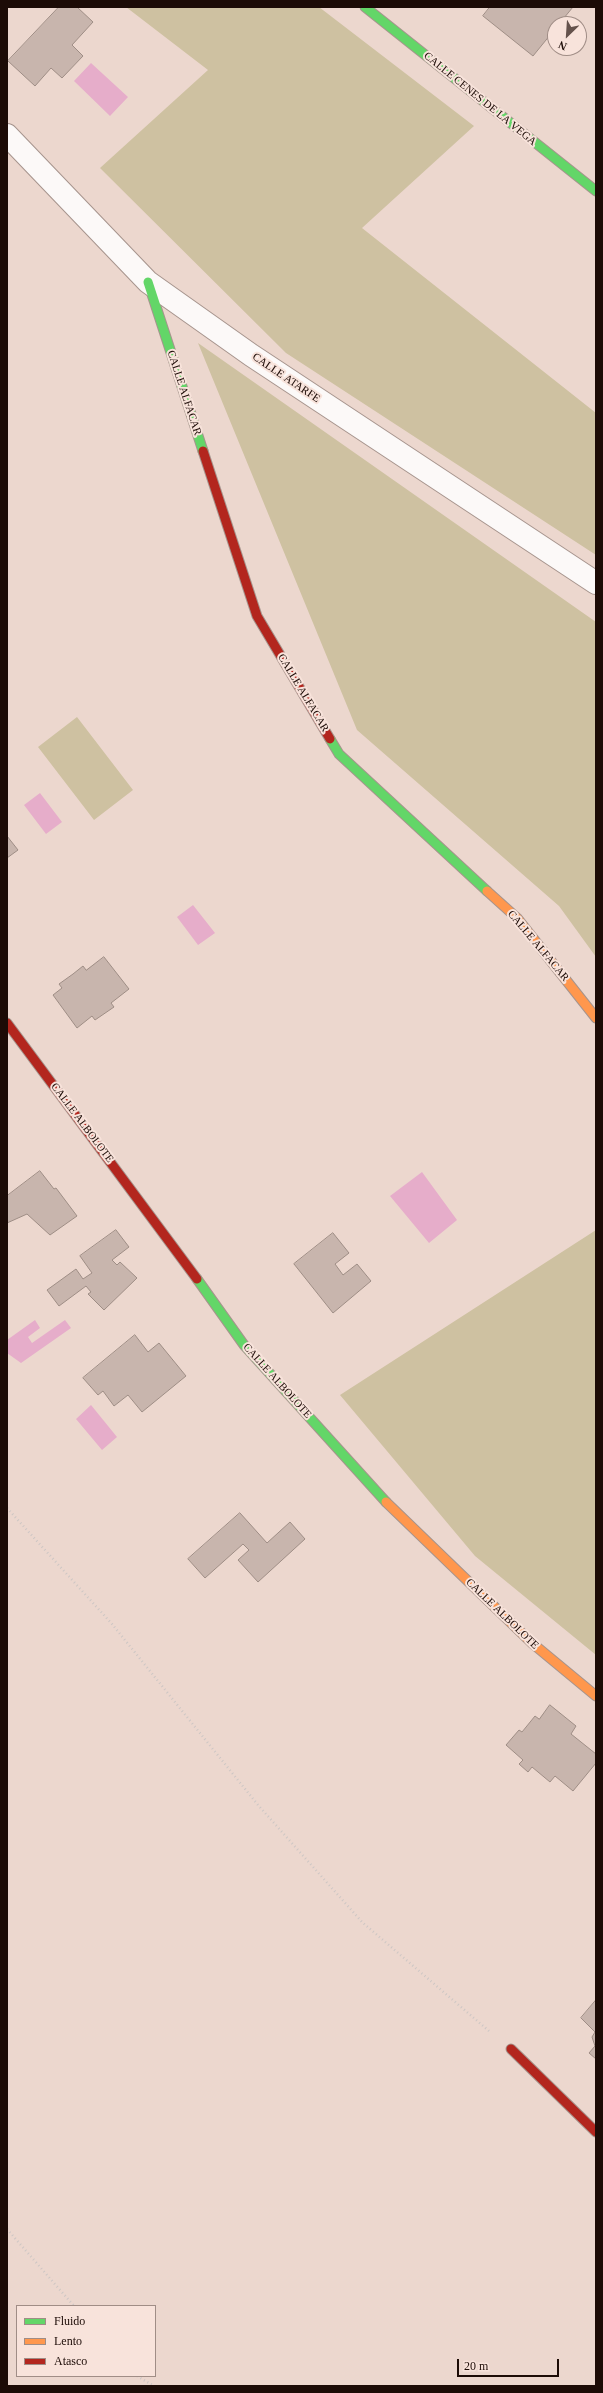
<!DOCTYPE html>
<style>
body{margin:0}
#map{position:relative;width:603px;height:2393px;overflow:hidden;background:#ecd7ce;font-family:"Times New Roman",serif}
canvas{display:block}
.frame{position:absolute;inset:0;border:8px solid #1c0b06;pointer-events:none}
.legend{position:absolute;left:16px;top:2305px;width:140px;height:72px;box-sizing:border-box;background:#f8e3db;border:1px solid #a08d86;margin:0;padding:5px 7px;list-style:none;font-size:12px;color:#1c0b06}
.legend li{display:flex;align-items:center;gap:8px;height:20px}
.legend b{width:20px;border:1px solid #a08d86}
.north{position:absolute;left:547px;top:16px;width:40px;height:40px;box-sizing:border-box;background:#f8e3db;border:1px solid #a08d86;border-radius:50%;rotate:205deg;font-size:11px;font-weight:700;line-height:16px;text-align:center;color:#1c0b06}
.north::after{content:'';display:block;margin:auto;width:14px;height:18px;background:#65524c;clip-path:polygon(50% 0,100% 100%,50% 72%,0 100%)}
.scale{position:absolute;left:457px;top:2359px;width:102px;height:18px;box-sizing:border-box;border:2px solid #1c0b06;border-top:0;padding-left:5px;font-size:12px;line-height:14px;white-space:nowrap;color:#1c0b06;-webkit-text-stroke:3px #f8e3db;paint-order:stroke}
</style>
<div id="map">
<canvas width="603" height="2393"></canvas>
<div class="frame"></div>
<ul class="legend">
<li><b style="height:5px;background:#63d668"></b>Fluido</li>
<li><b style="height:5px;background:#ff974d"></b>Lento</li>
<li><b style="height:5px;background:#b3261e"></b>Atasco</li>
</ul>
<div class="north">N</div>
<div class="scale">20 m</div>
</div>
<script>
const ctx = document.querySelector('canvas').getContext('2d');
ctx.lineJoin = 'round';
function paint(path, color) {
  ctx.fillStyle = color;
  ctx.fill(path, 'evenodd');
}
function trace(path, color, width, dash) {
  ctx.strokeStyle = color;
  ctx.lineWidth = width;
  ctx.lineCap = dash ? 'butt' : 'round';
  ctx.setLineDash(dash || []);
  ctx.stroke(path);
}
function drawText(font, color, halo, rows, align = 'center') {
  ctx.font = font + ' "Times New Roman",serif';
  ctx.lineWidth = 4;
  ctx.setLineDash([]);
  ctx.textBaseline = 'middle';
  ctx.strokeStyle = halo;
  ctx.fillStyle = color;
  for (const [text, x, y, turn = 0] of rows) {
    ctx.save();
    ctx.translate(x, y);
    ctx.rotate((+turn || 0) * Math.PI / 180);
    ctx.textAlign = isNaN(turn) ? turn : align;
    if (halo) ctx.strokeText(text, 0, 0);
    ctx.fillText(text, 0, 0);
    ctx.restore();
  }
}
const green = new Path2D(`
 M126,7h193l155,119 -112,102 234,185v142l-310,-202 -186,-185 108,-98z
 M198,343l398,279v335l-37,-51 -202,-176z
 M77,717l56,73 -39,30 -56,-73z
 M596,1230v425l-121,-99 -135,-161z`);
const water = new Path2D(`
 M91,63l37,34 -18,19 -36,-35z
 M40,793l22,29 -16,12 -22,-29z
 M193,905l22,28 -17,12 -21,-28z
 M422,1172l35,48 -28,23 -39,-47z
 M35,1320l5,8 -12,9 4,6 33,-23 6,8 -50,35 -14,-10v-13z
 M91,1405l26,32 -15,13 -26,-31z`);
const building = new Path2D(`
 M59,7h18l16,15 -21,23 11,11 -21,22 -11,-10 -16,18 -27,-25z
 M490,7h83l-14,17h-4v5l-22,27 -50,-40z
 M7,836l11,14 -11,8z
 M104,957l25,32 -18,14 3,4 -19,13 -3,-4 -15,12 -24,-33 9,-7 -3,-4 14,-10 10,-8 3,4z
 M40,1171l14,18 2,-1 21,28 -27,19 -23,-21 -20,9v-27z
 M116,1230l13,17 -17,13 5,5 3,-3 17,16 -33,32 -16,-16 3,-2 -5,-6 -27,20 -12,-16 29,-21 7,10 9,-6 -12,-17z
 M333,1233l16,20 -14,11 8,11 14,-11 14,17 -38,32 -39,-49z
 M135,1335l13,17 11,-9 27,33 -44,36 -14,-17 -14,11 -11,-15 -5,4 -15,-17z
 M240,1513l27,30 23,-21 15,17 -47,43 -20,-22 11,-10 -6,-6 -38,34 -17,-19z
 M550,1705l26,21 -5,8 25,20v9l-23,28 -18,-15 -5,6 -18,-15 -4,5 -9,-8 4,-4 -17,-15 13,-15 3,2 13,-16 4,3z
 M596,2000v59l-7,-6 6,-7 -3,-9 3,-5 -14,-14z`);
const path = new Path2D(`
 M7,1508l105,116 146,181 104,117 127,109
 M7,2229l67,77
 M137,2376l17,10`);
const street = new Path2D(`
 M7,135l141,147 103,73 345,228`);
const fast = new Path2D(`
 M365,7l231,184
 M148,282l55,169
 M330,739l9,15 148,137
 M197,1279l47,66 142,157`);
const slow = new Path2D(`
 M487,891l30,27 79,100
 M386,1502l146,141 64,53`);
const jam = new Path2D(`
 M203,451l54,165 73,123
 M7,1023l190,256
 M511,2049l85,83`);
const streetNames = [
 ["CALLE CENES DE LA VEGA",480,99,39],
 ["CALLE ATARFE",286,378,34],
 ["CALLE ALFACAR",184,393,72],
 ["CALLE ALFACAR",303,693,59],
 ["CALLE ALFACAR",538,946,50],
 ["CALLE ALBOLOTE",82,1123,53],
 ["CALLE ALBOLOTE",277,1381,48],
 ["CALLE ALBOLOTE",502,1614,44]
];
paint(green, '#cec1a1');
paint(water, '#e6adca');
paint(building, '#c8b5ad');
trace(building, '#9e8d85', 1);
trace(street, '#a6948d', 24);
trace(fast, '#a6948d', 11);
trace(slow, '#a6948d', 11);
trace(jam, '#a6948d', 11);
trace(path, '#cdc6c4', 2.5, [1, 3]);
trace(street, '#fcf9f8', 22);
trace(fast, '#63d668', 9);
trace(slow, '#ff974d', 9);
trace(jam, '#b3261e', 9);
drawText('11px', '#1c0b06', '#f8e3db', streetNames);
</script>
